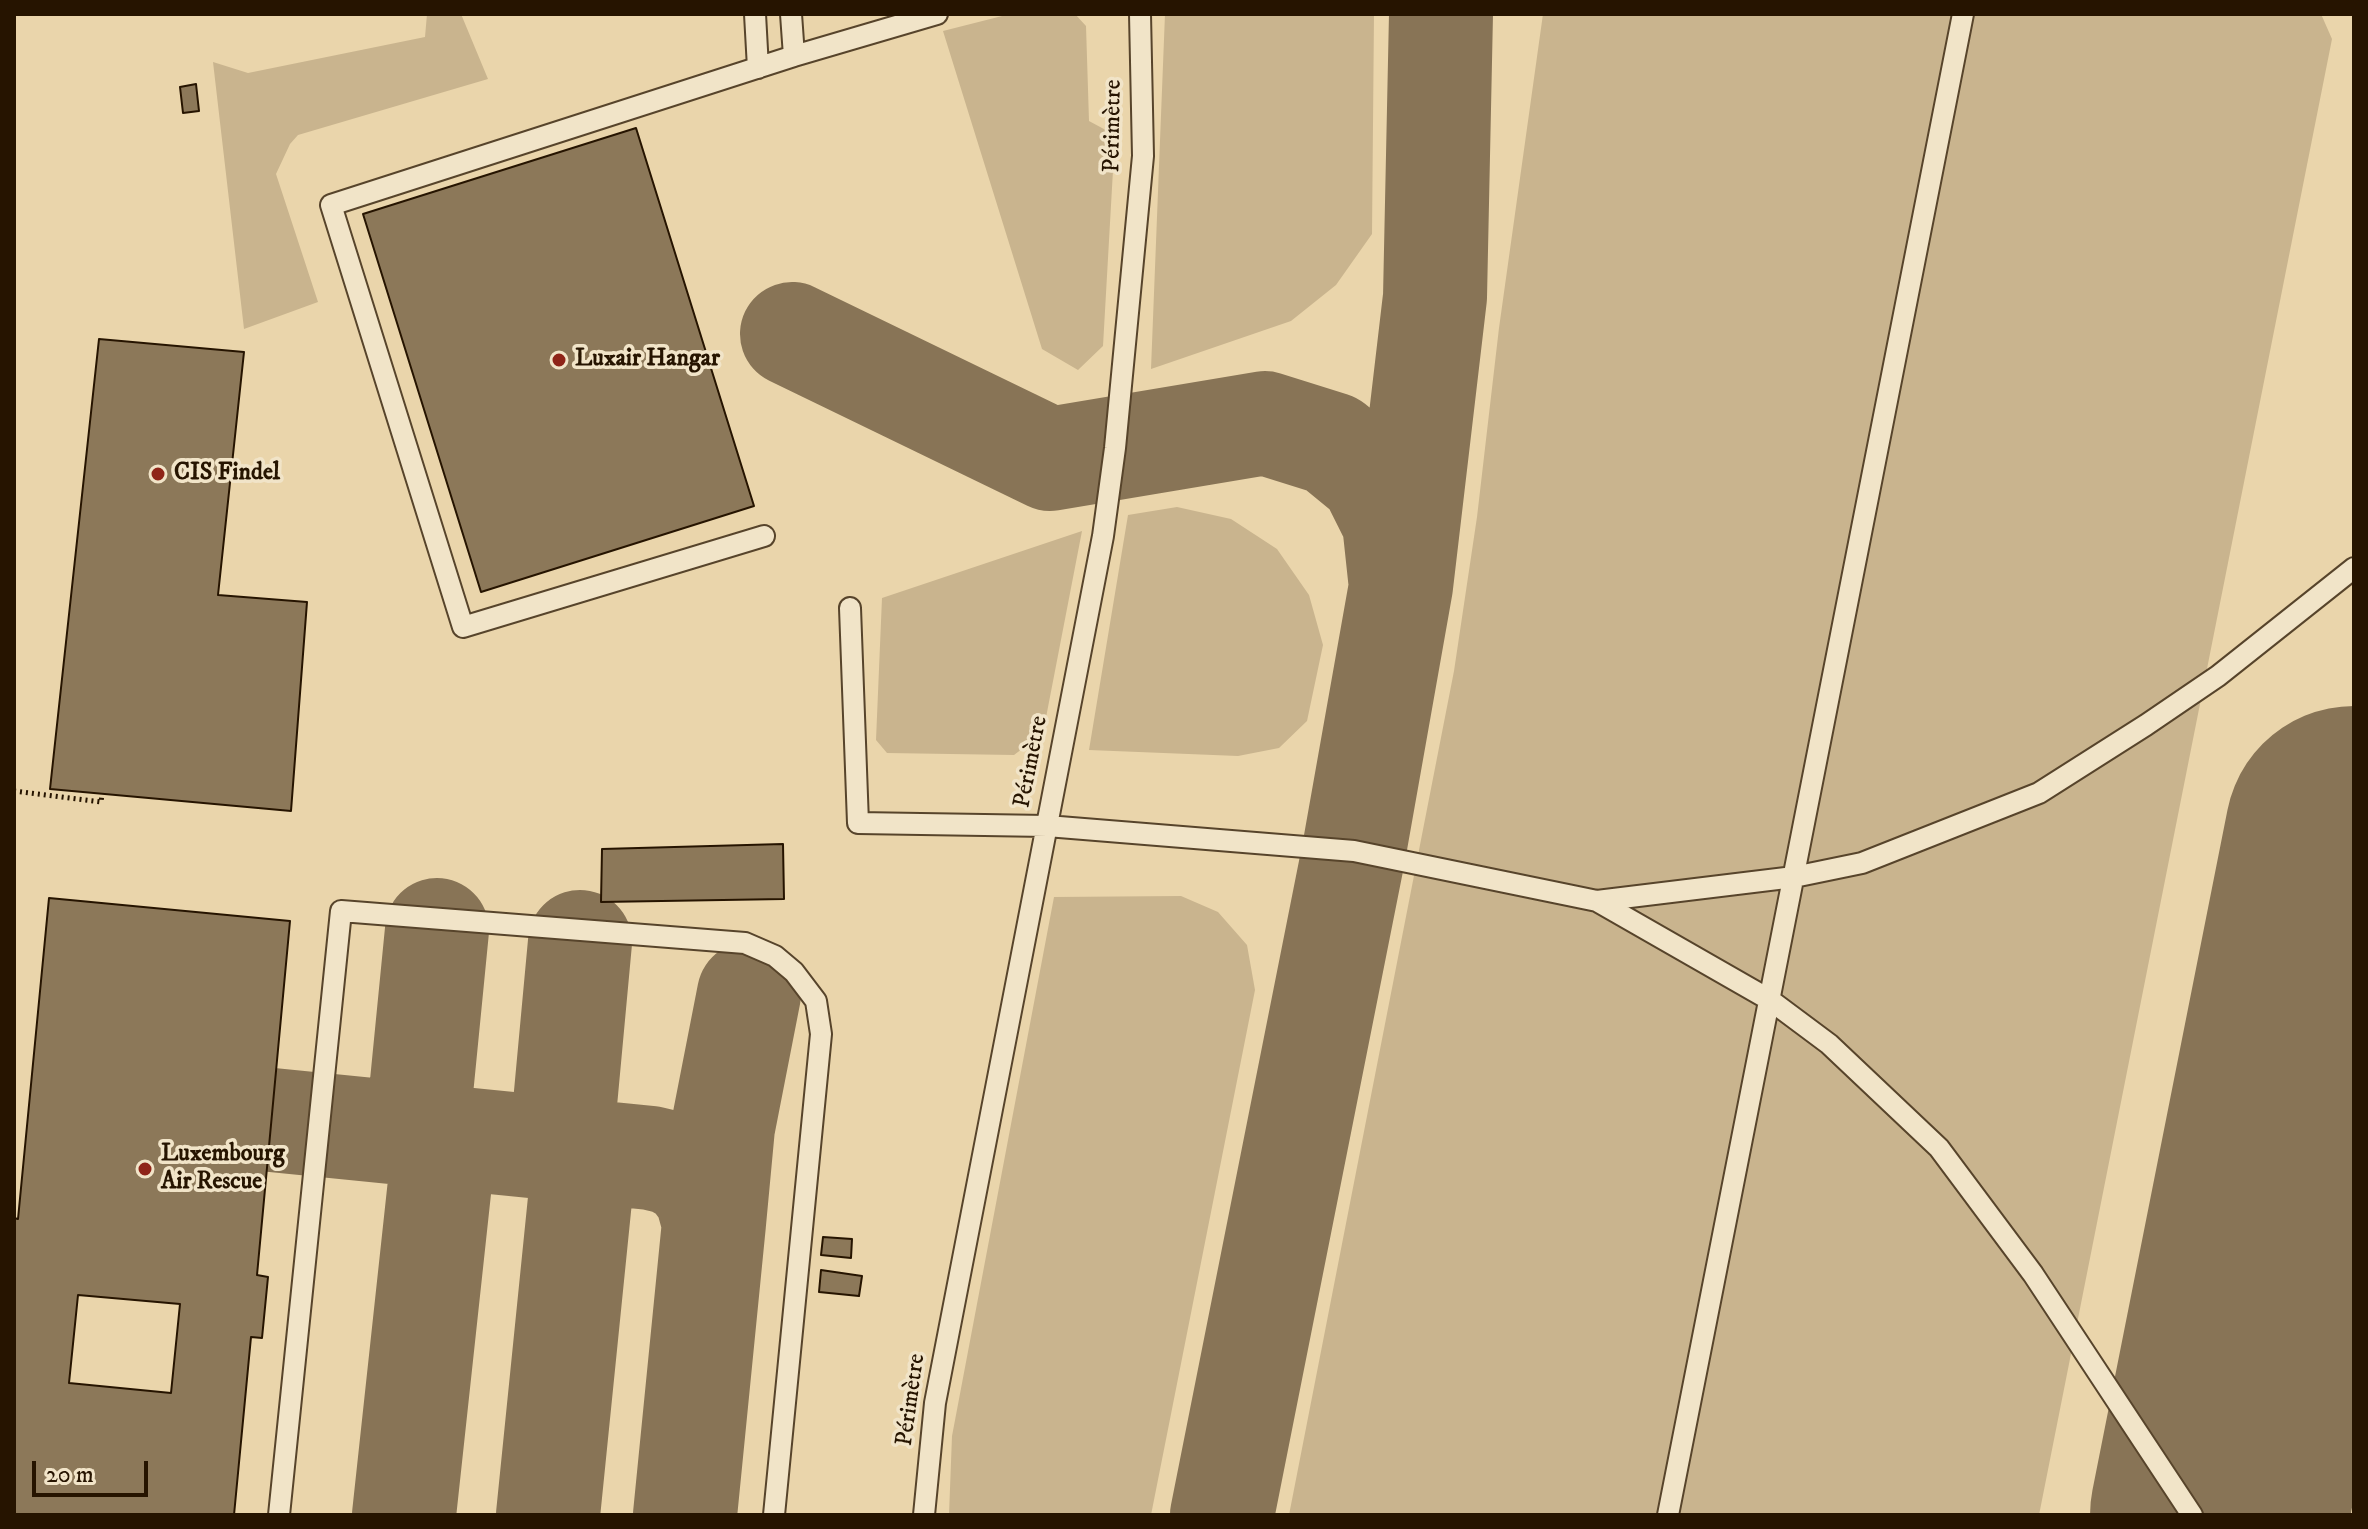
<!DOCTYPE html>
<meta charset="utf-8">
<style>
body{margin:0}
#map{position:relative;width:2368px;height:1529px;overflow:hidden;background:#ead5ab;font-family:"IM FELL DW Pica",serif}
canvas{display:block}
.frame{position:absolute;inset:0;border:16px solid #261400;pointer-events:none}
.scale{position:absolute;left:32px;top:1461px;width:116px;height:36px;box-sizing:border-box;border:4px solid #261400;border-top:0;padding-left:10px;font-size:24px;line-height:28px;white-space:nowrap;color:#261400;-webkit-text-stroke:6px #f1e4c8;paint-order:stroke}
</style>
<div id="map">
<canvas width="2368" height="1529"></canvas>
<div class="frame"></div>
<div class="scale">20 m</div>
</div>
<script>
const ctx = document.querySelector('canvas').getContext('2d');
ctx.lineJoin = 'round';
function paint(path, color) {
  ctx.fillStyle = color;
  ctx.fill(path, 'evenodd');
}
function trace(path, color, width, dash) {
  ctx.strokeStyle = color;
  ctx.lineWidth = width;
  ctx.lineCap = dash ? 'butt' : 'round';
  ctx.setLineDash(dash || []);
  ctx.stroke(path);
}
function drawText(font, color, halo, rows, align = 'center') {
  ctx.font = font + ' "IM FELL DW Pica",serif';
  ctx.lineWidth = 7;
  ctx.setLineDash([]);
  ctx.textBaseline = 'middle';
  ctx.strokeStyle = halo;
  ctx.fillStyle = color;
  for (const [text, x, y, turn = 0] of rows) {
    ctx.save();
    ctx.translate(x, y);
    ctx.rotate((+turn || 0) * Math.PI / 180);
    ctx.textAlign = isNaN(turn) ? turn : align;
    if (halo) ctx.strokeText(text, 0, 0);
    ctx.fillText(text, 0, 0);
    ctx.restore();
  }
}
const green = new Path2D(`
 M427,14h34l27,65 -190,56 -8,9 -14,30 42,128 -74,27 -31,-267 35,11 177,-36z
 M1010,14h65l11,12 3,95 26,14 -12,211 -25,24 -36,-21 -99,-318z
 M1165,14h209l-2,220 -36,51 -45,36 -140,48z
 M1543,14h778l11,25 -293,1476h-750l165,-844 23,-154 22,-189z
 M1177,507l54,12 46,30 32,46 14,50 -16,76 -28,27 -41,8 -149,-6 39,-235z
 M1082,531l-39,202 -29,22 -127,-2 -11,-13 6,-142z
 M1181,896l37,16 29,33 8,45 -104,525h-202l3,-79 102,-539z`);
const taxiway = new Path2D(`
 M792,334l258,125 215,-36 67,21 39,32 23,46 6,56
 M272,1120l379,38 21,5 19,11 15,20 8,29 -29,292
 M417,1133l20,-203
 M561,1147l19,-205
 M714,1223l9,-96 26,-133
 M404,1515l41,-379
 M548,1515l37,-365
 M1222,1515l132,-664 47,-265 34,-289 6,-283`);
const runway = new Path2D(`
 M2219,1515l135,-680`);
const building = new Path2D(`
 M196,84l3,27 -16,2 -3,-26z
 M636,128l118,378 -273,86 -118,-378z
 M99,339l145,13 -26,243 89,7 -16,209 -241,-22z
 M783,844l1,55 -183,3 1,-53z
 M49,898l241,23 -33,354 11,2 -6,61 -11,-1 -17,178h-220v-297l4,1zM78,1295l102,9 -9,89 -102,-10z
 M823,1237l29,2 -1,19 -30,-3z
 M821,1270l41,6 -3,20 -40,-4z`);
const path = new Path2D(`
 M14,791l87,11 1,-8`);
const service = new Path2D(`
 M755,14l3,54
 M791,14l3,42
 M764,536l-301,91 -132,-422 463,-149 143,-42
 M850,608l8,215 189,3 307,25 243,50 173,99 59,44 110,104 94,126 159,241
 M1597,901l197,-24 68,-14 177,-70 107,-68 72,-49 136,-108
 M279,1515l62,-604 404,32 30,13 19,16 22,29 5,33 -47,481
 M924,1515l11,-112 168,-867 12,-88 28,-292 -3,-142
 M1668,1515l295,-1501`);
const markers = [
 [559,360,8,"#8f2418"],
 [158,474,8,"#8f2418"],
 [145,1169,8,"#8f2418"]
];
const streetNames = [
 ["Périmètre",1114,126,-89],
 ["Périmètre",1032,762,-79],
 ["Périmètre",912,1400,-82]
];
const poiNames = [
 ["Luxair Hangar",575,360],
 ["CIS Findel",174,474],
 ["Luxembourg",161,1155],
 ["Air Rescue",161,1183]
];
paint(green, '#c9b48e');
trace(taxiway, '#887456', 104);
trace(runway, '#887456', 258);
paint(building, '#8c7859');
trace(building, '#261400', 2);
trace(service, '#57442b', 24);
trace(path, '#261400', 5, [2, 4]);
trace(service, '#f1e4c8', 20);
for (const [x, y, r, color] of markers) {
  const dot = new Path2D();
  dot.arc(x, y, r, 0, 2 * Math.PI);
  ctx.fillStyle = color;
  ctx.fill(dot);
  trace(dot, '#f1e4c8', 3);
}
drawText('24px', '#261400', '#f1e4c8', streetNames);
drawText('bold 24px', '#261400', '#f1e4c8', poiNames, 'left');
</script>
